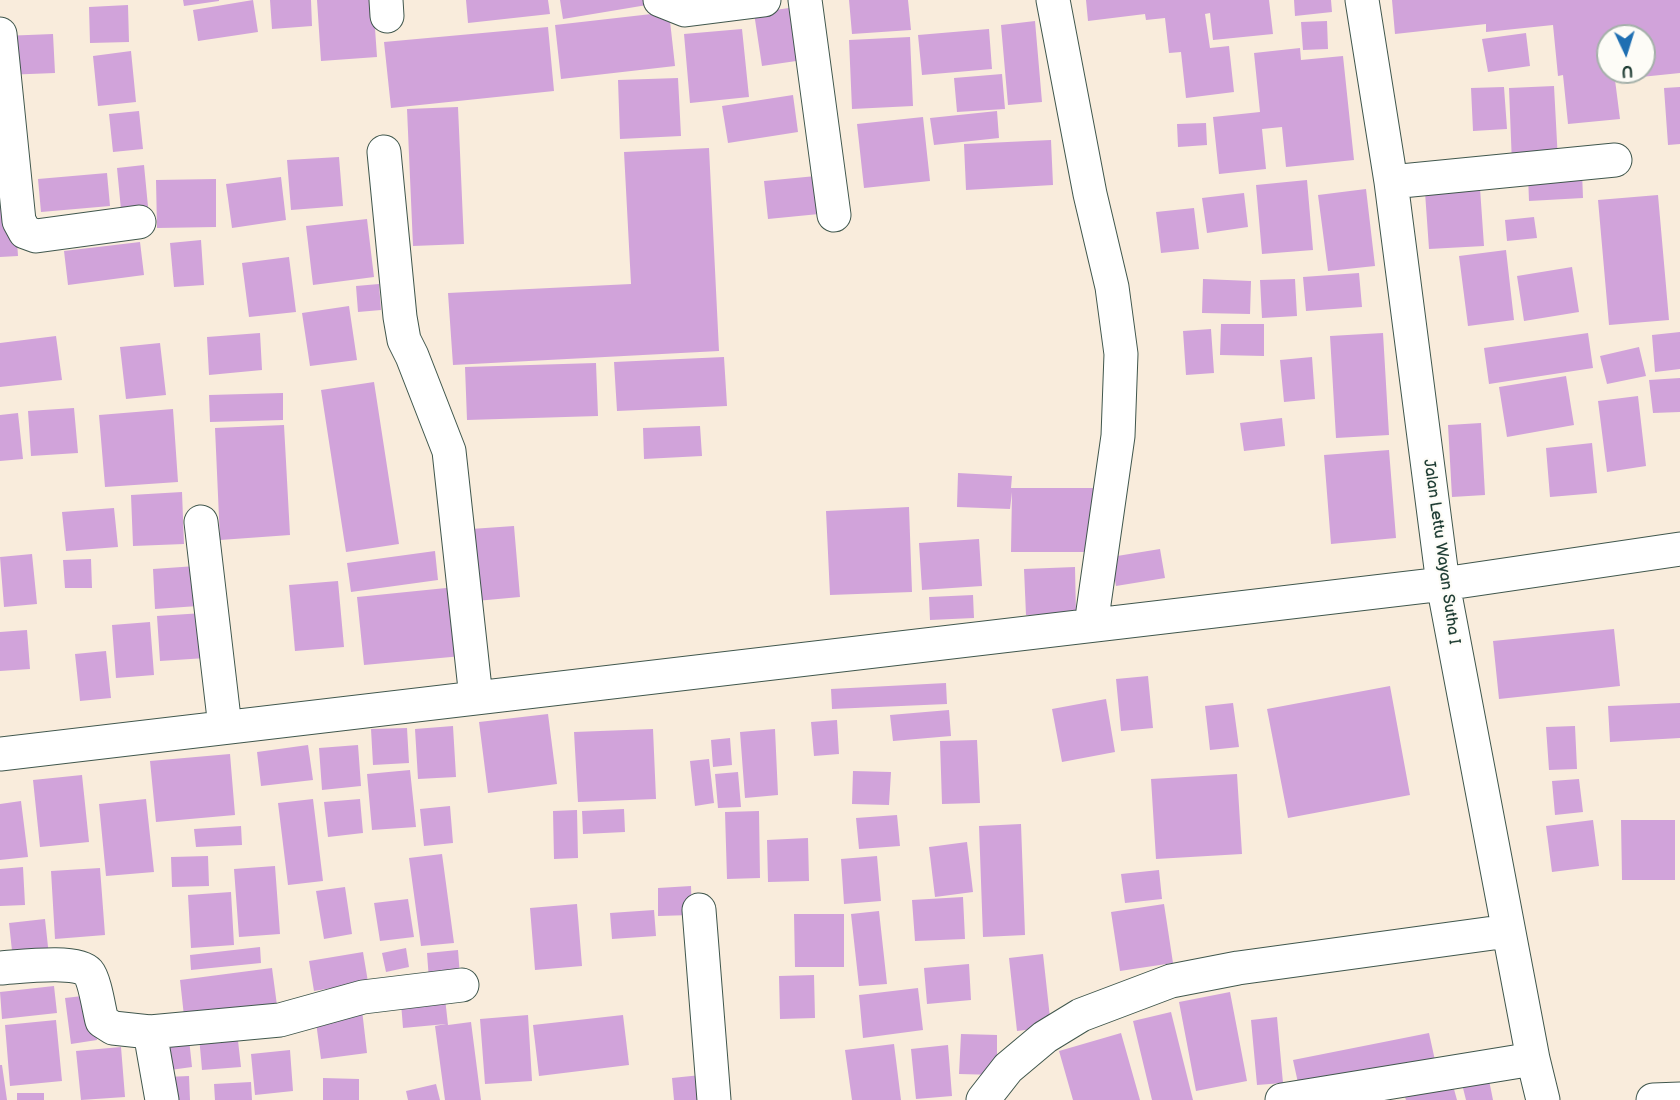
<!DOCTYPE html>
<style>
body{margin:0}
#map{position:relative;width:1680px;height:1100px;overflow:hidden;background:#f9ecdc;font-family:"Balsamiq Sans",sans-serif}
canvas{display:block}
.north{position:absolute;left:1596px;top:24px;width:60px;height:60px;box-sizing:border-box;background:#fdfcf7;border:2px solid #a4b0a9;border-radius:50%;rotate:176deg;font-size:16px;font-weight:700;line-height:24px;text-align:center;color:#1f3d34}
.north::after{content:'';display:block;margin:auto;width:21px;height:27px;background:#1f6fb2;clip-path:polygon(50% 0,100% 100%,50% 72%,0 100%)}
</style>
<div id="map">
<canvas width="1680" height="1100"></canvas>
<div class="north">U</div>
</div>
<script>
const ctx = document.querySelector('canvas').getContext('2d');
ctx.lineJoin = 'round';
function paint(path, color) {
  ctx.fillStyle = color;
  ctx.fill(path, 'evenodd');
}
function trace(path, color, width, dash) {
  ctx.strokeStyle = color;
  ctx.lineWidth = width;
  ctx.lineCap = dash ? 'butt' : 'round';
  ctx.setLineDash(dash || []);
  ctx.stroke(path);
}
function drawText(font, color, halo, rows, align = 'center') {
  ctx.font = font + ' "Balsamiq Sans",sans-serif';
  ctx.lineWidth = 4.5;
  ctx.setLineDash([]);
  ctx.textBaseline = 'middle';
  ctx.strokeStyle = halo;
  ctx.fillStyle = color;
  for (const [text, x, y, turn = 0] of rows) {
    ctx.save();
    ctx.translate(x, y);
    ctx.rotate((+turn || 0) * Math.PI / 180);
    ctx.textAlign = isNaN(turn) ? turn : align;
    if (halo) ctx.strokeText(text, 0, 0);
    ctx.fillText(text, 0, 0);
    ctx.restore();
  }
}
const building = new Path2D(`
 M183,0h36v1l-35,5z
 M253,0l5,32 -60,9 -5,-31z
 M270,0h41l1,26 -40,3z
 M317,0h56l4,57 -56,4z
 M466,0h82l2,14 -82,9z
 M560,0h93v4l-90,15z
 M849,0h59l3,30 -59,4z
 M1086,0h183l4,34 -60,6 -3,-27 -5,1 5,34 19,-2 5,46 -48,6 -5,-46 -12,1 -4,-35 -19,2 -1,-6 -57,7z
 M1294,0h37l1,12 -37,4z
 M1392,0h288v73l-39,4 -1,-5h4v-36h-36v36h6l6,47 -52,5 -5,-49 -5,1 -5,-51 -67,7v-8l-91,10z
 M128,5l1,37 -39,1 -1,-36z
 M796,7l7,53 -41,6 -8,-53z
 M669,12l6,54 -114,13 -6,-54z
 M1035,21l7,81 -34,3 -7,-80z
 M1327,21l1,28 -25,1 -2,-28z
 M548,27l6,64 -163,17 -7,-66z
 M742,29l7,68 -59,6 -6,-69z
 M989,29l3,40 -70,6 -4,-40z
 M1526,33l4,33 -42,6 -6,-33z
 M53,34l2,39 -51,2 -1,-39z
 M910,37l3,69 -61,3 -3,-69z
 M1300,48l1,12 42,-4 11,104 -68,7 -4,-40 -20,2 4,40 -47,5 -6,-57 47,-5 -6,-59z
 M131,51l5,51 -38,4 -5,-50z
 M1002,74l3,35 -48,3 -3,-34z
 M678,78l3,58 -61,3 -2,-59z
 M1554,86l4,75 -46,3 -3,-76z
 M1504,87l3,42 -34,2 -2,-43z
 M1680,87v57l-12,1 -4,-57z
 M793,95l5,37 -70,11 -6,-37z
 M458,107l6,137 -51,2 -6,-137z
 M139,111l4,38 -30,3 -4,-38z
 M997,111l2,27 -65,7 -4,-27z
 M923,117l7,64 -66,7 -7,-64z
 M1206,123l1,22 -29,2 -1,-23z
 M1051,140l2,45 -87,5 -2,-46z
 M709,148l10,203 -266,14 -5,-72 183,-9 -7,-132z
 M339,157l4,49 -52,4 -4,-50z
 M144,165l5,52 -27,3 -5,-52z
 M1582,172l1,26 -54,3 -1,-26z
 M107,173l3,33 -69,6 -3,-33z
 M816,176l3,38 -51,5 -4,-38z
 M281,177l5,43 -54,8 -6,-44z
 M216,179v48l-59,1 -1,-48z
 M1307,180l6,70 -51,4 -6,-69z
 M1480,188l4,58 -55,3 -4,-57z
 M1366,189l9,77 -47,5 -10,-76z
 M1244,193l4,34 -41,6 -5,-35z
 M1658,195l11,125 -60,5 -11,-125z
 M14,197l4,59 -18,1v-59z
 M1194,208l5,41 -38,4 -5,-41z
 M1534,217l3,21 -30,3 -2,-21z
 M367,219l7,58 -61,8 -7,-59z
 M201,240l3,45 -30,2 -4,-44z
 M140,242l4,33 -76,10 -4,-34z
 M1506,250l8,70 -46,6 -9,-70z
 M289,257l7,55 -47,5 -7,-54z
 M1572,267l7,45 -55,9 -7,-45z
 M1359,273l3,34 -56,4 -3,-34z
 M1203,279l48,2 -1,33 -48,-1z
 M1295,279l2,37 -35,2 -2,-38z
 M379,284l2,26 -23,2 -2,-26z
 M349,306l8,54 -47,6 -8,-53z
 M1221,324h43v32l-44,-1z
 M1211,329l3,44 -28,2 -3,-44z
 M1680,332v37l-25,3 -3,-37z
 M260,333l2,37 -53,5 -2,-38z
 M1383,333l6,102 -53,3 -6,-102z
 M1588,333l5,35 -104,16 -5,-36z
 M56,336l6,44 -62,7v-44z
 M160,343l6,52 -40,4 -6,-52z
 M1639,347l7,29 -39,8 -7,-28z
 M724,357l3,49 -110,5 -3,-49z
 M1312,357l3,42 -31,3 -4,-42z
 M596,363l2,53 -131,4 -2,-53z
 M1566,376l8,49 -67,12 -8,-50z
 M1680,378v34l-27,1 -4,-33z
 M374,382l25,162 -53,8 -25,-162z
 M283,393v27l-73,2 -1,-27z
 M1638,396l8,70 -39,6 -9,-71z
 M74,408l4,45 -47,3 -3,-45z
 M173,409l5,73 -73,5 -6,-72z
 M18,413l5,46 -23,2v-46z
 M1282,418l3,28 -41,5 -4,-28z
 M1481,423l4,72 -33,2 -4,-72z
 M284,425l6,110 -70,5 -5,-112z
 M700,426l2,30 -58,3 -1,-31z
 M1592,443l5,50 -47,4 -4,-49z
 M1389,450l7,88 -65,6 -7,-89z
 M958,473l54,3 -1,12h84v64h-84l1,-60 -2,17 -53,-2z
 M182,492l2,52 -51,2 -2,-51z
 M909,507l3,85 -82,3 -4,-84z
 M114,508l4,39 -52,4 -4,-39z
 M514,526l6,71 -44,4 -5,-72z
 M979,539l3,47 -60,4 -3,-47z
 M1160,549l5,29 -49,8 -5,-29z
 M435,551l3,29 -87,12 -4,-29z
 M32,554l5,50 -33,3 -4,-50z
 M91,559l1,29h-27l-2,-28z
 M196,566l2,40 -43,3 -2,-40z
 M1075,567l1,47 -50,1 -2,-46z
 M338,581l6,66 -49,4 -6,-66z
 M456,587l6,69 -98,9 -7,-68z
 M973,595l1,23 -44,2 -1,-23z
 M203,613l3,45 -46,3 -3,-45z
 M150,622l4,53 -38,3 -4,-53z
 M1614,629l6,57 -121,13 -6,-58z
 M27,630l3,39 -30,2v-39z
 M106,651l5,47 -31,3 -5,-47z
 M1148,676l5,52 -32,3 -5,-52z
 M946,683l1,21 -115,5 -1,-20z
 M1390,686l20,109 -122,23 -21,-109z
 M1106,699l9,53 -53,10 -10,-53z
 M1233,703l6,44 -29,3 -5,-44z
 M1680,703v35l-70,4 -2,-36z
 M949,710l2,26 -58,5 -3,-26z
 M548,714l9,70 -69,9 -9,-71z
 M837,720l2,34 -25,2 -3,-34z
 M453,726l3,51 -38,2 -3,-50z
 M1575,726l2,43 -28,1 -3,-43z
 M407,728l2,35 -36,2 -2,-36z
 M653,729l3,70 -78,3 -4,-70z
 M775,729l3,66 -33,3 -5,-66z
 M730,738l2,27 -19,2 -2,-27z
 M977,740l3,63 -38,1 -2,-63z
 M308,745l5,35 -52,6 -4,-34z
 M358,745l3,41 -39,4 -3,-42z
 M230,754l5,61 -79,7 -6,-61z
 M709,759l5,44 -19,3 -5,-45z
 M410,770l6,57 -44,3 -5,-56z
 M853,771l38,1 -2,33 -37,-1z
 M738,772l3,35 -23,1 -3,-34z
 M1237,774l5,80 -86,5 -5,-80z
 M82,775l7,67 -49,5 -7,-67z
 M1579,779l4,33 -28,3 -3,-34z
 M146,799l8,73 -48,4 -7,-72z
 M313,799l10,82 -35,4 -10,-82z
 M360,799l3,34 -35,4 -4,-35z
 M21,801l7,56 -28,3v-56z
 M450,806l3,37 -29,3 -4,-37z
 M624,809l1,23 -42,2 -1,-23z
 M577,810l1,48 -24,1 -1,-48z
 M759,811l1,67 -33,1 -2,-67z
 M897,815l3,31 -41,3 -3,-31z
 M1593,820l6,46 -47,6 -6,-46z
 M1621,820h54v60h-53z
 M1021,824l4,111 -42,2 -4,-111z
 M241,826l1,19 -46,2 -2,-18z
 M808,838l1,43 -41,1 -1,-42z
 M967,842l6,50 -38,5 -6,-50z
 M442,854l12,89 -33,3 -12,-88z
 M208,856l1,30 -37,1 -1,-30z
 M877,856l4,45 -37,3 -3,-45z
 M275,866l5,68 -41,3 -5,-68z
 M23,867l2,38 -25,1v-37z
 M100,868l5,67 -50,4 -4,-68z
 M1159,870l3,29 -37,4 -4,-29z
 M691,886l1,29 -34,1v-28z
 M345,887l7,47 -28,5 -8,-48z
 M231,892l3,53 -43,3 -3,-53z
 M963,897l2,42 -50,2 -3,-41z
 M408,899l6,38 -34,4 -6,-38z
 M577,904l5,62 -47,4 -5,-62z
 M1164,904l9,59 -53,8 -9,-59z
 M654,910l2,26 -44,3 -2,-26z
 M879,911l8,73 -28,2 -8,-72z
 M794,914h50v53h-49z
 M45,919l4,37 -36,4 -4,-37z
 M260,947l1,16 -70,7 -1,-15z
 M406,948l3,19 -23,5 -4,-19z
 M458,950l2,26 -31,4 -2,-27z
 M363,952l5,30 -54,9 -5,-30z
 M1043,954l8,73 -34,4 -8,-73z
 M969,964l2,36 -44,4 -3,-36z
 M272,968l6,45 -93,12 -5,-45z
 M814,975l1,43 -35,1 -1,-43z
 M54,986l3,27 -55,6 -2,-27z
 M918,988l5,42 -60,8 -4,-43z
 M1230,992l17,89 -51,10 -17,-89z
 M91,995l6,45 -26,4 -6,-46z
 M445,998l3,27 23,-3 10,78h-36l-10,-74 11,-2 -43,4 -2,-25z
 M362,1010l5,43 -46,6 -6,-44z
 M1171,1012l22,88h-41l-19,-79z
 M528,1015l4,66 -47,3 -5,-65z
 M623,1015l6,50 -90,11 -6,-51z
 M1277,1017l6,66 -26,2 -6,-65z
 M56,1020l6,61 -52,5 -5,-61z
 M237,1032l4,35 -39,3 -3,-34z
 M1121,1033l19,67h-67l-14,-49z
 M1429,1033l7,32 -136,27 -7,-32z
 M961,1034l36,1v40l-38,-1z
 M189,1039l3,28 -29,4 -3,-28z
 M894,1044l7,56h-49l-7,-50z
 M948,1045l4,51 -36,3 -5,-50z
 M121,1047l4,50 -44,3 -5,-49z
 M290,1050l3,41 -38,4 -4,-41z
 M0,1065h2l5,35h-7z
 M701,1075l2,25h-29l-2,-22z
 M1488,1075l5,25h-27l-5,-20z
 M189,1076l1,24h-23l-1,-23z
 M323,1078l36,1v21h-36z
 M251,1082l1,18h-37l-1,-16z
 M1452,1082l5,18h-51l-2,-6z
 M436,1084l4,16h-32l-2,-9z
 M17,1093h27v7h-27z`);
const minor = new Path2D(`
 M386,0l1,16
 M660,0l25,10 79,-10
 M805,0l29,215
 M1053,0l37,194 22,93 9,67 -3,82 -27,189
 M1362,0l29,182 52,402 90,475 10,41
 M0,34l19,187 6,11 11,4 103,-14
 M384,152l16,165 4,23 8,16 37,95 27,247
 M1391,182l224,-22
 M201,522l24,205
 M0,754l1443,-170 237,-35
 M699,910l15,190
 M0,968c18,-1 77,-9 88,4 7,8 11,38 14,49l11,7 37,4 130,-12 83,-23 99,-12
 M150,1032l12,68
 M983,1100l25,-32 37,-31 36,-22 90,-34 67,-13 270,-37
 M1282,1100l251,-41
 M1653,1100l27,-1`);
const streetNames = [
 ["Jalan Lettu Wayan Sutha I",1441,552,82]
];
paint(building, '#d1a3da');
trace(minor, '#40574d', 35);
trace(minor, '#fff', 33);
drawText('16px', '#1f3d34', '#fdfcf7', streetNames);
</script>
